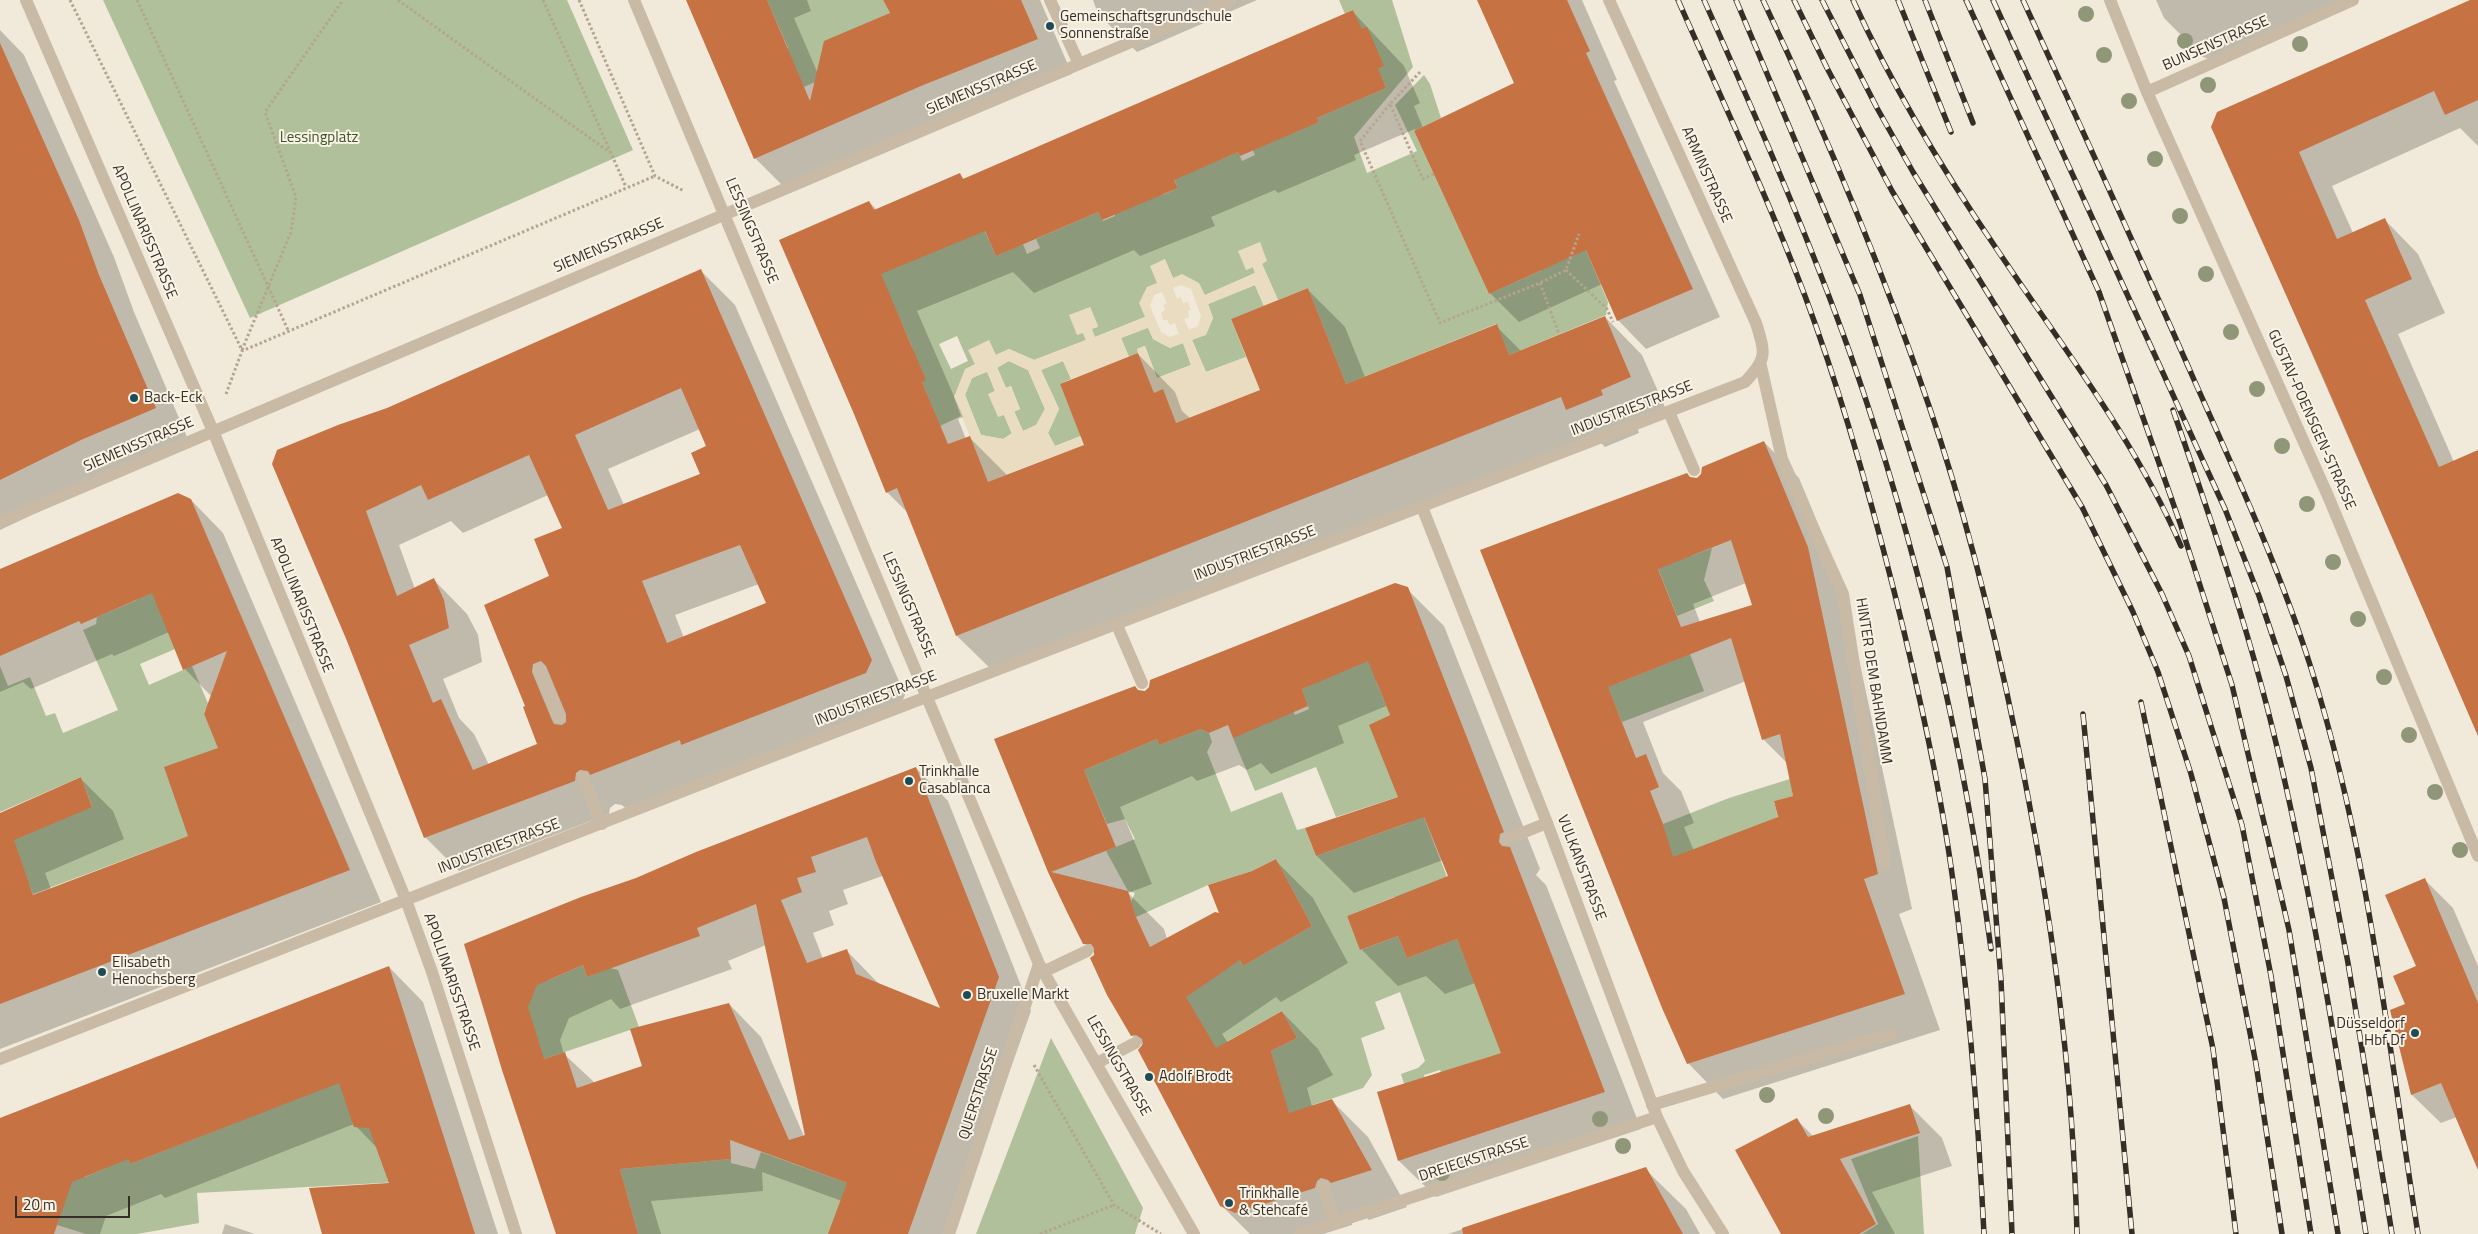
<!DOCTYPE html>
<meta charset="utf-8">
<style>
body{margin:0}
#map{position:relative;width:2478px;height:1234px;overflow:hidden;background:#f1e9d9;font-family:"Titillium Web",sans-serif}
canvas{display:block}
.scale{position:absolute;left:15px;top:1196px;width:115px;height:22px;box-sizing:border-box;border:2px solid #352d27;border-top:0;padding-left:6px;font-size:15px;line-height:18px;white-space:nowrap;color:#352d27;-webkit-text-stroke:4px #f9f3e6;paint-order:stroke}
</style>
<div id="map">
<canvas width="2478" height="1234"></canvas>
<div class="scale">20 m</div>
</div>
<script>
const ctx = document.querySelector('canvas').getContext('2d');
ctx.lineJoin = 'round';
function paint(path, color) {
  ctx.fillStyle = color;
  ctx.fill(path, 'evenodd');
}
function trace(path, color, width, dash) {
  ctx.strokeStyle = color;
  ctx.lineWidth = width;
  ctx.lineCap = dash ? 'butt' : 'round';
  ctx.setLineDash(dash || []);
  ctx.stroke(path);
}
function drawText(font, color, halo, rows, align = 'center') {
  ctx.font = font + ' "Titillium Web",sans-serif';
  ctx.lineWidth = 4;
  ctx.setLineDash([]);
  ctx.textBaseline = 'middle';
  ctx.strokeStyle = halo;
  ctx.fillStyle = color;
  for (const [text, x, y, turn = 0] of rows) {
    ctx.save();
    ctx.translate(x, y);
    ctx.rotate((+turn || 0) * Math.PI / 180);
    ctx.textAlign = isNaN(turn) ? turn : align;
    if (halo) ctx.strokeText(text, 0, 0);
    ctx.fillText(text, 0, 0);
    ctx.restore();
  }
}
const green = new Path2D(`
 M103,0h464l66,150 -383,168z
 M767,0h116l7,13 -75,69 -11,5 -18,-36 2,-3z
 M1339,0h53l21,67 -59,70 13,36 50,-22 -22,-46 29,-30 6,9 11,34 -27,13 75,163 51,-23 39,-37 29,68 -2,13 -97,40 -13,-31 -150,60 -38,-96 -30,12 -16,-36 -2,-22 -14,28 7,-3 2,6 -50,22 -32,-17 -8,-18 -20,57 -50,20 -4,-8 7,-3 -8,-19 -7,26 3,7 -52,20 -25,-11 -13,6 -27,-5 6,14 -21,33 7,19 -21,10 -18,-44 -11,-38 -16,-36 -37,-36 122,-51 16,35 27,-12 4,10 13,-6 -4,-9 62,-27 5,9 12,-5 -3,-10 53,-12 13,-6 -4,-9 64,-27 4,9 13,-6 -4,-9 68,-24 -2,-4 69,-30 -33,-78 -8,4zM957,336l11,25 -17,8 -12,-25z
 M1255,285l9,21 -33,13 15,38 -40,15 -14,-32 14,-6 7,-16 -5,-14z
 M1148,327l5,12 17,9 13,-5 8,22 -34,13 -12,-32 -8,3 1,4 -9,4 -8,-19z
 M1009,361l19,9 17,39 -9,16 -13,6 -9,-20 6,-2 -9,-23 -5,2 -9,-21z
 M1063,361l8,18 -11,5 21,52 -26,10 -7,-13 11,-24 -18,-39z
 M987,371l8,20 -6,3 15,21 8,19 -9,5 -22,-4 -16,-40 7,-17z
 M1712,548l-8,32 10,21 -37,15 -23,-58 32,-4 5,2z
 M162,565l13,84 -35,15 9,21 43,-19 18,42 -5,2 -1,4 8,18 14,12 -38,92 -155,58 -21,-54 80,-34 -11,-29 -81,35v-146l8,20 22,-9 16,39 9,-3 8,20 55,-23 -35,-80 13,-6 1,-7 40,-17z
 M1384,648l11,25 -19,8 14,34 -20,10 14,36 32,30 -80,26 -20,-50 -61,24 -22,-53 54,-42 8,19 14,-6 -7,-20z
 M1690,654l14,37 -82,31 -16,-39h12z
 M1201,729l8,4 3,9 -5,10 24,60 51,-20 15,38 8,-2 11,28 92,-33 13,-13 33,85 -60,2 -47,19 14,34 37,-14 9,22 50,-19 27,69 33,4 -15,52 -4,-10 -22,7 -33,16 -3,-7 -16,5 2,8 -20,7 -5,-16 17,-6 7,-7 -25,-69 -25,10 10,27 -24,9 11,37 -9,13 -50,17 -19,27 -23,-81 26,-13 -15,-27 -54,30 -8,15 -37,-63 57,-33 3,6 69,-40 -36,-67 -24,12 -44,14 -72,32 -5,-15 4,-9 -7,-2 -22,-40 29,-12 -10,-20 -18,5 -23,-54 73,-31 2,6z
 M1790,779l3,17 -19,5 11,49 -112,16 -10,-42 66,-26z
 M537,952l12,28 34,-15 4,12 23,-9 8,2 21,57 -107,36 -4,-56z
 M308,1035l60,90 31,57 -202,11 2,30 -62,11h-51l-29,-9 3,-9 -60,-53 85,14 21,-9 -2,-5 22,-9 4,10 105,-41z
 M1051,1038l92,170 -8,26h-159z
 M1918,1136l6,98h-62l16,-10 -27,-65z
 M761,1152l94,34 -24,48h-193l-18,-65 111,-10v4l24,6z`);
const plaza = new Path2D(`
 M1260,242l7,19 -5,3 16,36 -14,6 -9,-21 -47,19 5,14 -7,17 -14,5 14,32 40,-15 14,33 -84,33 -13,-33 -9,3 -17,-44 7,-3 13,32 34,-13 -8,-22 -13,5 -17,-9 -5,-11 -27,10 8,19 -58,22 -8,-18 -22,9 18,39 -11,24 7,13 26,-10 3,9 -96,37 -34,-85 11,-28 10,-5 -7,-14 21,-10 7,15 13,-6 25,11 52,-20 -3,-7 -6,2 -8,-20 21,-8 8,20 -6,2 3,8 50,-20 -6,-14 8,-16 10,-4 -7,-17 15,-7 8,19 9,-4 17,9 6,12 50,-22 -2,-6 -7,3 -8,-19zM1181,285l10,4 10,27 -3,10 -9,4 -5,-11 5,-2 -1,-6 3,-1 -3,-8 -5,1 -2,-6 -4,2 -4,-11zM1162,292l5,11 -4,2 2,5 -4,3 2,7h4l3,5 5,-2 4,11 -9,3 -9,-5 -11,-26 4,-11zM1009,361l19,9 17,39 -9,16 -13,6 -9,-19 6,-3 -9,-23 -5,2 -9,-20zM987,372l8,19 -7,3 10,23 6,-2 8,18 -9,6 -22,-4 -16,-40 7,-17z`);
const shadow = new Path2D(`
 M687,0h120l4,11 -17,7 24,56 73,-60 -6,-14h155l32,74 -116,47 -166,72 -35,-35z
 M1093,0h164l-120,52 -39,-38z
 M1478,0h104l35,80 -3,1 106,236 -74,32 -28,-29 -16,-36 -83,38 -29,-29 -75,-164 -61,26 2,5 -78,33 -3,-3 -64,27 4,9 -75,30 -6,-6 -100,43 -21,-21 -96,39 46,106 -5,2 8,20 4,-1 37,37 79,-30 52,-91 37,38 7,19 9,8 70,-28 46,-102 38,38 20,50 131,-51 25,25 84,-34 37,38 26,59 -31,13 2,6 -34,14 -11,-11 -599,237 -38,-37 -48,-122 -22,-22 -18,-290 8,8 82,-36 6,6 388,-168 51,54 16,37 -6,3 9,22 93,-44z
 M2156,0h197l-138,61 -12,-4 -39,-39z
 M2473,0h5v146l-18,-18 -128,58 21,47 32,-13 33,34 27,59 -47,21 56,128 24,-10v283l-265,-608z
 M0,30l24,25 90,202 20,55 56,132 -73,31 -117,55z
 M701,271l34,34 170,390 -5,11 -275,102 -3,-3 -7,-1 -5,4 -1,6 -150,57 -34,-34 -77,-197 -75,-176 114,-55zM700,429l8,18 -6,28 -78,30 -16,-36zM548,495l16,34 -14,47 -65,30 42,101 12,38 -50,20 -15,-31 -15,-16 -16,-39 39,-17 -4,-27 -11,-21 -33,-34 -19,9 -16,-44 52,-24 12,12zM759,584l9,19 -84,35 -9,-23z
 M1764,442l35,36 44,106 69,325 -13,5 41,116 -217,69 -35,-36 -206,-512 208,-73 7,1zM1746,583l7,23 -53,16 -7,-18zM1746,681l17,58 25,25 7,33 -16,21 -85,33 -10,-24 10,-4 -13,-32 -18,-18 -20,-51z
 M191,500l32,33 158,369 -381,147v-235l81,-35 32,32 11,28 -79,34 6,16 139,-53 30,-88 -9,-52 -26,-27 -16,-37 -55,24 -2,-2 -81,35 -8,-7 -23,10v-121z
 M1407,589l37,37 96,243 -4,6 10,10 95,244 -205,68 -37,-36 103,-107 -27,-71 -30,11 -19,-18 -28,10 -37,-37 88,-72 -6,-17 -89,33 -37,-37 -10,-27 93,-32 -9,-81 -5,-10 -48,20 6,17 -73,31 -10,-11 -14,7 -8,-5 -42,16 -5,-5 -72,31 32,77 -24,9 36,36 3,10 54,-24 32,-43 23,-11 37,37 35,65 -67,39 -5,-5 -54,37 6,9 54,-31 36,37 15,26 -26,13 5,19 19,-7 37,37 39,70 -38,13 -4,-4 -12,2 -1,7 -29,9h-73l-29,-29 -77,-158 -12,-12 -37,-81 -11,-11 -35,-72 -53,-131 141,-49 8,1z
 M916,768l32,33 83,210 -79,223h-123l13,-33 -80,-29 1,19 -112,10 10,33h-104l-92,-289 172,-66zM885,875l57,135 -62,-25 -34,-35 -23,9 -10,-26 21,-8 -5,-14 19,-7 -5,-14zM766,945l40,196 -45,-104 -32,-33 -86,63 -48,16 -31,-29 -4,-14 9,-22 42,-19 9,10 112,-40 -4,-8z
 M2424,879l29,29 25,58v201l-21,-50 -16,6 -29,-28 -21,-84 16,-6 10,-38z
 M389,967l34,35 75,232h-174l67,-50 -13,-35 -24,-25 -189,74 -4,-4 -55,22 -6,18h-100v-114z
 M1909,1105l33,33 10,28 -80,26 23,42h-112l14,-114 17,17z
 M1645,1169l41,40 14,25h-252z
 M225,1224l30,10h-33z`);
const building = new Path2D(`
 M686,0h81l43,101 14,-60 66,-28 -7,-13h138l17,39 -117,47 -167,73z
 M1477,0h90l23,51 -4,2 107,236 -76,32 -31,-71 -97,44 -75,-163 100,-48z
 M2470,0h8v100l-33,15 -11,-24 -135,61 38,87 48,-21 27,61 -47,21 74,167 39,-17v286l-154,-356 -113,-253 6,-15z
 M1353,10l9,19 5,-2 17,39 -6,2 8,20 -69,30 2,4 -79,34 -2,-4 -64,28 4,8 -76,32 -4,-8 -102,44 -11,-25 -104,43 45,106 -4,2 26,62 22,-8 18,46 96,-37 -24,-61 78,-31 16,40 9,-4 13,34 84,-33 -29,-71 77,-31 38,96 151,-60 12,31 96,-39 26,61 -30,13 2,5 -37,15 -5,-13 -605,239 -59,-148 -11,5 -32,-79 -75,-174 90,-39 5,9 86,-37 3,6z
 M0,43l79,177 20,55 57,133 -75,32 -81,40z
 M701,269l171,391 -6,13 -185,72 -1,-5 -90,35 -2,-4 -8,-1 -4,3 -1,8 -151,57 -77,-197 -75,-177 5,-14 61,-25 49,-17zM681,388l25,58 -15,7 9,21 -92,36 -33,-75zM529,455l33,73 -28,11 15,37 -65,29 41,101 -2,1 14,37 -64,26 -32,-71 -8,4 -24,-58 40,-17 -5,-28 -10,-22 -37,18 -31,-85 55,-26 7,15zM740,545l26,58 -99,40 -25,-62zM541,661l5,5 20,48v8l-4,3 -8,-1 -2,-4 -20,-48 1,-8z
 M1764,441l44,106 70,327 -14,5 41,115 -218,70 -25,-56 -182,-458 207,-77 3,4 7,1 4,-4 1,-7zM1731,540l21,65 -71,22 -23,-58zM1731,638l31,102 18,-6 13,62 -19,5 4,16 -105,40 -10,-33 -13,-33 9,-4 -13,-33 -10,4 -28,-71z
 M178,493l13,6 159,371 -350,134v-191l81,-36 11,30 -78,33 19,55 155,-59 -24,-69 54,-19 -14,-34 23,-63 -44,19 -31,-77 -71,31 -2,-3 -79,35v-87z
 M1395,583l13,4 96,245 -4,2 -1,8 3,4 8,1 95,245 -207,69 -21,-69 124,-39 -44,-114 -50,19 -9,-22 -38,14 -13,-34 101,-40 -24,-59 -108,39 -11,-28 93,-31 -29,-72 21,-10 -22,-54 -66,28 6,17 -75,32 -5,-13 -19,8 -8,-4 -42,16 -2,-6 -73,31 32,77 -65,25 77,19 8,26 14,30 65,-35 4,1 -11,-28 44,-14 24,-12 36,67 -69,40 -3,-6 -54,37 30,51 66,-37 15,27 -26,13 18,62 43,-14 40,71 -41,13 -3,-3 -7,-2 -4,3 -2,7 -80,25 -15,-7 -82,-156 5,-6 -1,-5 -6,-4 -5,1 -24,-41 -17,-37 4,-3v-7l-3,-4h-8l-16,-32 -19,-40 -54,-133 141,-53 3,4 7,1 4,-4 1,-7z
 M916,767l83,210 -91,257h-80l19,-51 -117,-43 1,19 -111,10 18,65h-82l-54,-164 -38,-126 117,-47 55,-19 60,-26zM867,837l9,25 64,146 -84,-34 -9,-25 -40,14 -26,-63 21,-8 -5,-14 19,-6 -5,-15zM756,904l49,231 -16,5 -60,-137 -99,26 12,37 -65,22 -12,-36 -21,7 -16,-52 9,-22 46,-20 4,12 113,-41 -3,-8z
 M2425,878l53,125v167l-37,-87 -30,12 -21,-85 15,-6 -12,-28 23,-10 -31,-71z
 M389,966l86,268h-153l-13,-46 80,-5 -20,-55 -15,-1 -15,-44 -209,81 -2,-5 -56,23 -18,52h-54v-116z
 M1910,1104l10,29 -80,26 36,65 -17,10h-78l-46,-84 62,-32 11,19z
 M1646,1167l37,67h-220l-1,-6z`);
const path = new Path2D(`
 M70,0l172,350
 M137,0l151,330
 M398,0l214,154
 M543,0l83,187
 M579,0l76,176 29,15
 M1420,72l-30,32 33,75 11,-5
 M1390,104l-30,37 80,182 100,-40 26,-13 13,-36
 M1566,270l41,39 6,13
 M1540,283l19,51
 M242,350l49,-118 5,-35 -31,-85 78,-112
 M226,394l16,-43 413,-175
 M1034,1065l80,140 47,29
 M1040,1234l74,-29`);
const service = new Path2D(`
 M1050,0l29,64
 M1761,366l21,93 61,135 42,271
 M1669,412l25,58
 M1117,625l25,58
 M539,669l20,48
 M583,778l19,46
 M1507,839l40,-16
 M1043,972l44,-21
 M1097,1063l38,-20
 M1323,1186l12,37`);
const minor = new Path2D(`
 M26,0l187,431 193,469 26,72 84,262
 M634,0l405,964 155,270
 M2110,0l37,92 181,404 150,360
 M2147,92l206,-92
 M1422,507l125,316 110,294 26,54 40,63
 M0,522l1230,-522
 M0,1059l755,-296 990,-381c23,-24 20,-29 11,-59l-147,-323
 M1652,1105l239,-71
 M949,1234l90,-270
 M1300,1234l357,-117`);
const rail = new Path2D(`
 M1678,0c43,98 89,195 127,296 36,96 64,196 89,295 24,96 46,193 59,290 16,117 25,235 31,353
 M1704,0c52,117 104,235 147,356 67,192 113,392 140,593
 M1736,0l124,295 87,272 38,212 16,201 11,254
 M1763,0c62,132 119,267 166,406 37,108 64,218 87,330 34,165 57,330 61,498
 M1794,0l33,68 65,123 190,316 51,105 25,60 33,102 33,124 32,166 26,170
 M1822,0l55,108 36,64 193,313 56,109 27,62 53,169 29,151 40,258
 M1853,0c40,88 89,169 143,248 65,97 138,190 185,298
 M1898,0l53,132
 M1925,0l48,123
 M1966,0l133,292 81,231 52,162 57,245 49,304
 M1993,0l232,509 34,87 27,80 25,92 37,195 44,271
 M2023,0c58,127 116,254 172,382 42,94 85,188 116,286 58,183 77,376 107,566
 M2173,410c41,118 82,237 109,359 35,153 59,310 84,465
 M2141,702l72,347 23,185
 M2083,714l49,520`);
const trees = [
 [2086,14],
 [2185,41],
 [2300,44],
 [2104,55],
 [2208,85],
 [2129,101],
 [2155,159],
 [2180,216],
 [2206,274],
 [2231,332],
 [2257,389],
 [2282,446],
 [2307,504],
 [2333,562],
 [2358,619],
 [2384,677],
 [2409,735],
 [2435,792],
 [2460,850],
 [1767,1095],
 [1826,1116],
 [1600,1119],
 [1623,1146],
 [1442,1173]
];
const markers = [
 [1050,26,5,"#1c4c57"],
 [134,398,5,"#1c4c57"],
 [909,781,5,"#1c4c57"],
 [102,972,5,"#1c4c57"],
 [967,995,5,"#1c4c57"],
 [2415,1033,5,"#1c4c57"],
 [1149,1077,5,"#1c4c57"],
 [1229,1203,5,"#1c4c57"]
];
const poiNames = [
 ["Gemeinschaftsgrundschule",1060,17],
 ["Sonnenstraße",1060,34],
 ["Back-Eck",144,398],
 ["Trinkhalle",919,772],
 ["Casablanca",919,789],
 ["Elisabeth",112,963],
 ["Henochsberg",112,980],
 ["Bruxelle Markt",977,995],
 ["Düsseldorf",2405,1024,"right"],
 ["Hbf Df",2405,1041,"right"],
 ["Adolf Brodt",1159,1077],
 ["Trinkhalle",1239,1194],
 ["& Stehcafé",1239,1211]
];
const streetNames = [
 ["BUNSENSTRASSE",2216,44,-24],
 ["SIEMENSSTRASSE",982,88,-23],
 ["ARMINSTRASSE",1706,175,66],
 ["LESSINGSTRASSE",751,231,67],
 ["APOLLINARISSTRASSE",144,232,67],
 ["SIEMENSSTRASSE",609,246,-23],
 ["INDUSTRIESTRASSE",1632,409,-21],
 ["GUSTAV-POENSGEN-STRASSE",2311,420,66],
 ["SIEMENSSTRASSE",139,445,-23],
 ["INDUSTRIESTRASSE",1255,554,-21],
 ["APOLLINARISSTRASSE",301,605,68],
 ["LESSINGSTRASSE",908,605,67],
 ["HINTER DEM BAHNDAMM",1873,681,81],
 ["INDUSTRIESTRASSE",876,699,-21],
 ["INDUSTRIESTRASSE",499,847,-21],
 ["VULKANSTRASSE",1581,868,69],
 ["APOLLINARISSTRASSE",451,982,71],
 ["LESSINGSTRASSE",1118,1066,60],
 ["QUERSTRASSE",979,1094,-72],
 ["DREIECKSTRASSE",1474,1160,-18]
];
const parkNames = [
 ["Lessingplatz",319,138]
];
paint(green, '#afc09a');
paint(plaza, '#eadcc0');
paint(shadow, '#0003');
paint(building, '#c67243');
trace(path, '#b5a490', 3, [2.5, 2.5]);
trace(service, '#c9baa6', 12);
trace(minor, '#c9baa6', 12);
trace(rail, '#352d27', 5.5);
trace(rail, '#f9f3e6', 4, [11]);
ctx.fillStyle = '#909779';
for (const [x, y] of trees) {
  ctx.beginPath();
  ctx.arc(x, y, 8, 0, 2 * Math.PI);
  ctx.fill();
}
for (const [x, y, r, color] of markers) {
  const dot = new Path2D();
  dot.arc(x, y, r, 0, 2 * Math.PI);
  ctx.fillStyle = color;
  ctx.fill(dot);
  trace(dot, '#f9f3e6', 2);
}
drawText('15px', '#352d27', '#f9f3e6', poiNames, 'left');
drawText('15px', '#352d27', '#f9f3e6', streetNames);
drawText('15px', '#40542a', '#f9f3e6', parkNames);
</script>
